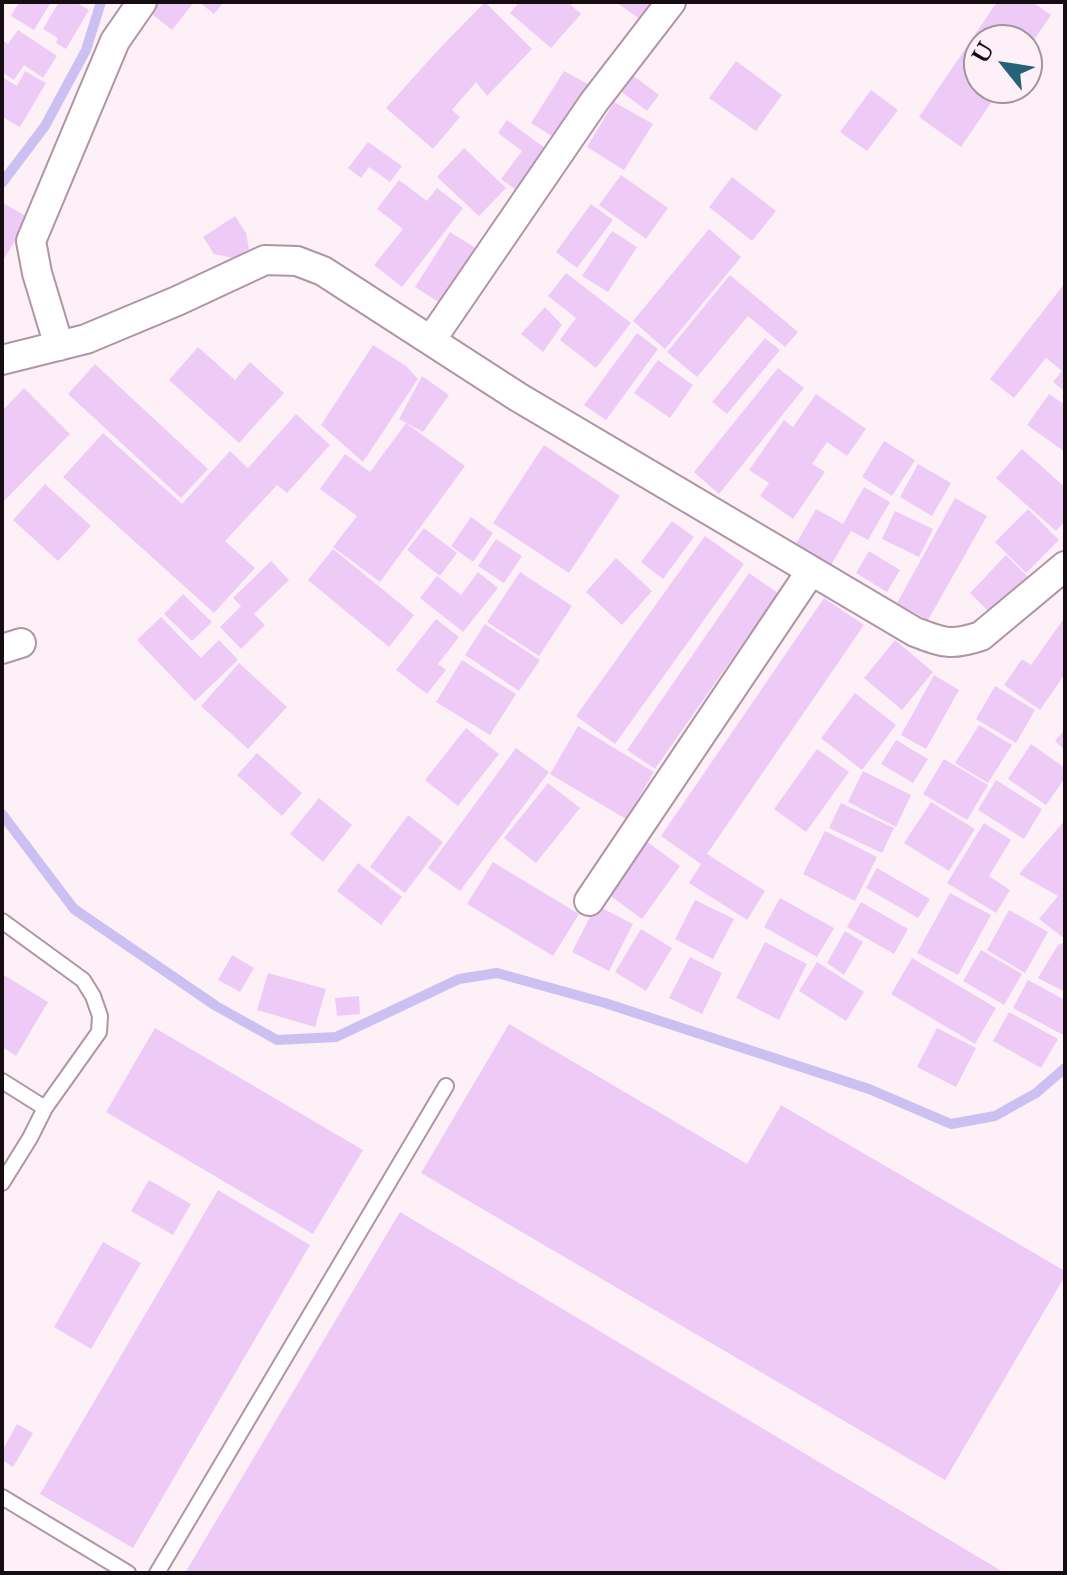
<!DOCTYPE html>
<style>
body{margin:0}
#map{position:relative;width:1067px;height:1575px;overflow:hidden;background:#fdf0f7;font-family:"Libre Baskerville",serif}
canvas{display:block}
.frame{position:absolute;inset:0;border:4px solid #160c12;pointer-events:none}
.north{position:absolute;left:963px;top:24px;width:80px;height:80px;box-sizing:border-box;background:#fdf0f7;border:2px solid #a1959b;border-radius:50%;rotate:300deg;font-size:22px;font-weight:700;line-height:32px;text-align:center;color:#160c12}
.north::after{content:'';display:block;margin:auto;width:28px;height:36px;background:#256279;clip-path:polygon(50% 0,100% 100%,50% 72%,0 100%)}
</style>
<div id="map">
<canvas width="1067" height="1575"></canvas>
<div class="frame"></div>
<div class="north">U</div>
</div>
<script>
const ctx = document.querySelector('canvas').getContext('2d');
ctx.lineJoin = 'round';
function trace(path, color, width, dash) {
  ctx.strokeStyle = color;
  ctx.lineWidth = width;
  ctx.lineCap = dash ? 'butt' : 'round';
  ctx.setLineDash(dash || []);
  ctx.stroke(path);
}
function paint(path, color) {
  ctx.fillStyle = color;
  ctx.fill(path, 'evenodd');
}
const stream = new Path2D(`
 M2,183l43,-57 41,-76 15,-48
 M2,814l72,95 142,97 61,34 59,-3 123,-58 38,-6 108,30 264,86 82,35 44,-8 41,-23 29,-25`);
const building = new Path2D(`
 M19,2h32l-17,28 -23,-14z
 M59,2h16l14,8 -23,39 -10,-6 2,-5 -15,-9z
 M146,2h48l-22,28 -29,-23z
 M199,2h25l-10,12z
 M485,2l47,47 -45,47 -11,-14 -24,28 8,7 -27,32 -47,-41 53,-59z
 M519,2h55l-3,3 10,9 -30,34 -41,-35z
 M616,2h36l-13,17z
 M997,2h35l19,13 -24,35v-10h-48v48h22l-40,59 -42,-30z
 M18,30l39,26 -14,22 -19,-13 -10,15 -12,-8v-32l6,4z
 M736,61l46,34 -26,36 -47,-33z
 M25,71l21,12 -26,44 -18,-10v-40l15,9z
 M564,71l31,17 -37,52 -27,-17z
 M627,71l32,24 -12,16 -32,-24z
 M871,90l27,20 -31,41 -27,-19z
 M614,102l39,22 -29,46 -37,-23z
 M507,120l42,31 -30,41 -18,-13 21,-28 -24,-18z
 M368,142l34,24 -12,16 -21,-15 -8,11 -13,-10z
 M464,148l42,40 -27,28 -42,-39z
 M621,175l47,33 -22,31 -47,-34z
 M732,177l44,34 -24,30 -43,-34z
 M399,180l28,21 10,-13 26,20 -61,79 -28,-22 29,-36 -26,-20z
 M3,203l26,15 -27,44v-57z
 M591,204l22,16 -36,48 -21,-16z
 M235,216l11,17 3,16 -16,9 -19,-4 -11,-17z
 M709,229l32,28 -76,92 -32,-28z
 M612,231l25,16 -29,45 -26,-16z
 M450,232l32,20 -34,56 -33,-21z
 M566,273l65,50 -35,45 -36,-28 16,-22 -28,-22z
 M730,275l68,57 -13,15 -37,-31 -51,61 -30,-25z
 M1065,283v109l-12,-10 9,-11 -16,-13 -32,40 -24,-19z
 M545,307l17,18 -19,27 -22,-18z
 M637,333l21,16 -52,71 -22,-15z
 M765,338l15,12 -53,64 -15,-12z
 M373,345l33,21 12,13 -55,83 -42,-37z
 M198,347l37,33 15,-18 34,31 -45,50 -70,-63z
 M658,360l35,25 -23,33 -36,-25z
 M95,364l113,105 -27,29 -113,-104z
 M778,368l26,20 -85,106 -25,-22z
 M422,376l27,19 -26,37 -24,-13z
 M24,388l46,46 -68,69v-92z
 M816,394l50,35 -19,27 -20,-14 -15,22 13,8 -32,47 -33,-23 9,-13 -20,-13 35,-50 9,7z
 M1049,394l16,11v47l-38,-27z
 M296,414l34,31 -43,48 -10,-8 -52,56 30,27 -41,45 -151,-136 40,-44 79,71 48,-53 18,17z
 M406,423l59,43 -85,116 -47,-35 24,-31 -37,-27 25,-35 25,18z
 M884,441l31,19 -23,36 -30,-19z
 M544,445l76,51 -51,77 -76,-50z
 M1022,449l43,38v34l-9,10 -60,-53z
 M918,464l33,19 -19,33 -32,-19z
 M45,484l46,42 -33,35 -45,-41z
 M864,487l26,15 -22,38 -17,-9 -20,34 -35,-21 20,-35 27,15z
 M955,498l32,18 -59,104 -31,-17z
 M1028,509l31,31 -33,33 -31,-31z
 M895,511l38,18 -14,28 -37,-18z
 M471,517l22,16 -20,29 -22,-16z
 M672,521l22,16 -31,42 -22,-17z
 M424,528l33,25 -17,23 -33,-26z
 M705,536l39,28 -129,180 -39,-28z
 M496,539l26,17 -18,27 -26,-17z
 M333,549l81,66 -25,32 -81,-67z
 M869,551l31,19 -13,22 -31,-19z
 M1006,555l24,24 -36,38 -24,-24z
 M616,558l36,33 -30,34 -36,-33z
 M271,561l18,19 -35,34 11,11 -24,24 -21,-22 21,-21 -8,-8z
 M478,572l20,16 -35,44 -43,-34 17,-22 24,19z
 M520,572l52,34 -33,50 -52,-34z
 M749,573l29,20 -123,176 -28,-19z
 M183,594l29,28 -20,19 -28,-27z
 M824,598l40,27 -157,229 58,37 -18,29 -58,-37 12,-19 -40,-28z
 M161,617l40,41 18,-18 19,20 -43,41 -58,-61z
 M1065,617v57l-25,36 -36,-25 18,-26 9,6z
 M436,619l23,18 -21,27 8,6 -19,24 -31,-24z
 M485,624l55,36 -21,31 -54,-36z
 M895,640l38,32 -31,38 -38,-32z
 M462,660l54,34 -26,41 -54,-33z
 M239,663l48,44 -39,42 -47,-43z
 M934,675l25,15 -33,59 -25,-14z
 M995,686l40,24 -19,33 -40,-24z
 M855,693l41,32 -34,45 -41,-32z
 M979,725l33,20 -24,38 -33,-20z
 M578,726l76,46 -28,47 -76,-45z
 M466,728l33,26 -41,52 -33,-26z
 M1065,729v21l-10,-9z
 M896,740l32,19 -15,24 -32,-19z
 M1031,744l34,24v10l-19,27 -38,-26z
 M516,748l33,24 -89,119 -32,-23z
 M817,749l32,23 -43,60 -32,-23z
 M257,753l45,40 -20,23 -45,-41z
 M944,759l44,26 -21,35 -44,-26z
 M863,771l48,24 -15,32 -48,-25z
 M996,780l46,29 -18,30 -46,-29z
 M548,783l32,25 -44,55 -32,-25z
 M319,798l33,27 -29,37 -33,-28z
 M931,802l44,27 -26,42 -45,-28z
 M841,803l53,25 -12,25 -53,-25z
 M408,815l35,27 -38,51 -35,-26z
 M1065,820v119l-26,-20 19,-23 -39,-22z
 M984,823l27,17 -22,36 21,14 -14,23 -49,-30z
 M825,831l52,26 -22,44 -52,-27z
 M642,838l38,28 -38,53 -38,-28z
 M493,862l86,52 -26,42 -86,-52z
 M358,863l44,34 -21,28 -44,-34z
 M877,868l53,31 -12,19 -52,-30z
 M950,893l41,22 -33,60 -41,-22z
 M780,898l54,30 -17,29 -53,-30z
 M695,900l39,19 -21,40 -38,-20z
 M861,902l47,27 -14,25 -47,-27z
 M596,905l37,19 -24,47 -37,-19z
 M1009,910l39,22 -23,41 -38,-23z
 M641,929l31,19 -26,43 -31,-19z
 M845,931l18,11 -19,33 -17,-12z
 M765,942l42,22 -28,56 -43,-22z
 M1065,942v50l-27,-14 20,-33z
 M981,950l41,24 -18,31 -41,-24z
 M232,955l22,13 -14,24 -22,-12z
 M690,957l32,16 -20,41 -33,-16z
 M912,958l84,50 -21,36 -84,-50z
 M817,962l47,30 -18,29 -47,-30z
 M268,973l58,16 -11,38 -58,-17z
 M2,974l46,28 -32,54 -14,-9z
 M1028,980l37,20v36l-52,-28z
 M359,996l1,18 -23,2 -2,-18z
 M1009,1012l49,27 -17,29 -48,-27z
 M509,1024l238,140 34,-59 284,166v5l-120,204 -524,-307z
 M155,1028l208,122 -50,84 -207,-122z
 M937,1028l39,20 -20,39 -39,-20z
 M149,1180l42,24 -18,31 -42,-24z
 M218,1190l92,55 -177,303 -93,-54z
 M400,1212l605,361h-820z
 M103,1242l38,21 -50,86 -37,-22z
 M17,1424l16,9 -20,34 -11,-7v-9z`);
const service = new Path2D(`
 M2,921l81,59 10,16 7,20 -1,16 -54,76
 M2,1081l43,27 -15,30 -28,45
 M2,1497l126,76
 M157,1573l289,-487`);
const minor = new Path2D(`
 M431,340l163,-238 77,-100
 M59,346l-22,-73 -6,-32 84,-200 27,-39
 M2,360l84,-21 91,-38 88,-41 32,1 26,10 195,126 397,235c29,11 36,14 66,4l84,-70
 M2,649l19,-6
 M589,901l222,-330`);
trace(stream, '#ccc0f2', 10);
paint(building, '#eecbf7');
trace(service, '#b194a5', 18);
trace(minor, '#b194a5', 32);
trace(service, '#fff', 14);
trace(minor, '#fff', 28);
</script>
